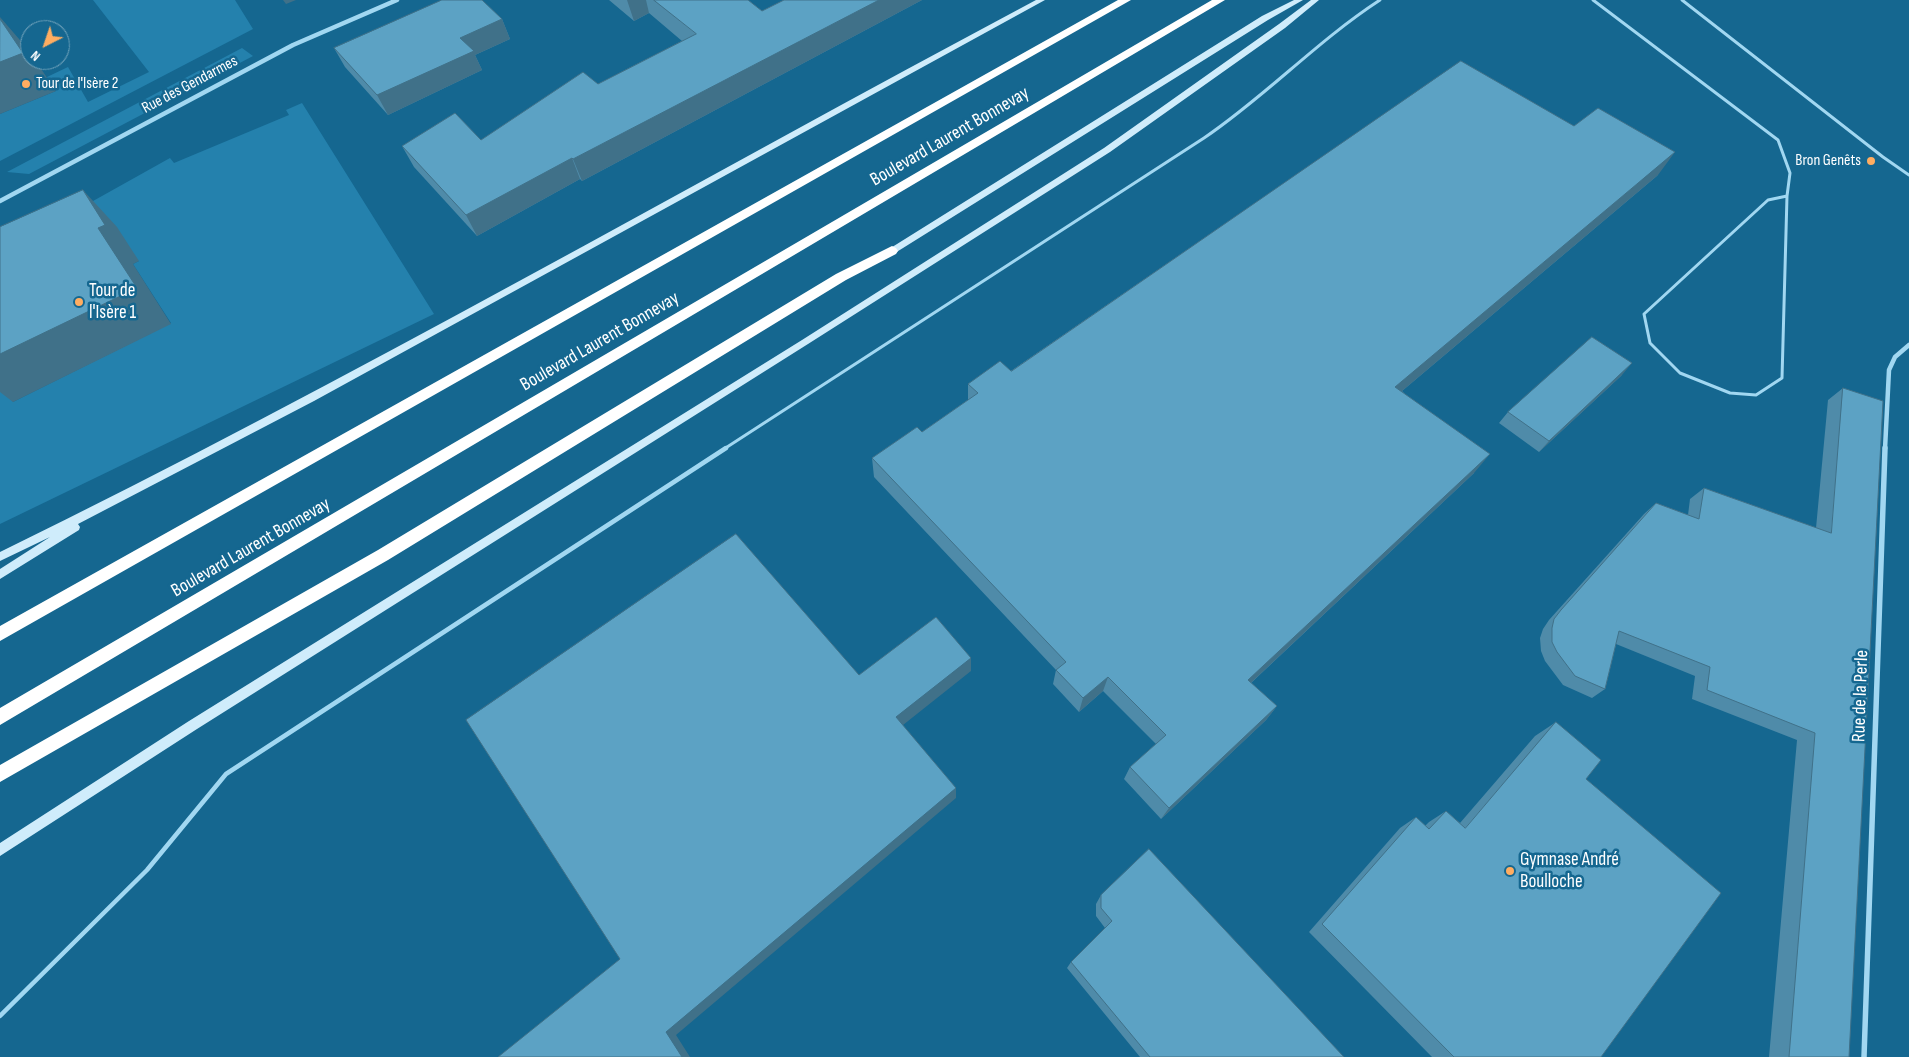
<!DOCTYPE html>
<meta charset="utf-8">
<style>
body{margin:0}
#map{position:relative;width:1909px;height:1057px;overflow:hidden;background:#156790;font-family:"Sofia Sans Condensed",sans-serif}
canvas{display:block}
.north{position:absolute;left:20px;top:20px;width:50px;height:50px;box-sizing:border-box;background:#156790;border:1px solid #73a4bc;border-radius:50%;rotate:221deg;font-size:14px;font-weight:700;line-height:20px;text-align:center;color:#fff}
.north::after{content:'';display:block;margin:auto;width:18px;height:22px;background:#ffad61;clip-path:polygon(50% 0,100% 100%,50% 72%,0 100%)}
</style>
<div id="map">
<canvas width="1909" height="1057"></canvas>
<div class="north">N</div>
</div>
<script>
const ctx = document.querySelector('canvas').getContext('2d');
ctx.lineJoin = 'round';
function paint(path, color) {
  ctx.fillStyle = color;
  ctx.fill(path, 'evenodd');
}
function trace(path, color, width, dash) {
  ctx.strokeStyle = color;
  ctx.lineWidth = width;
  ctx.lineCap = dash ? 'butt' : 'round';
  ctx.setLineDash(dash || []);
  ctx.stroke(path);
}
function drawText(font, color, halo, rows, align = 'center') {
  ctx.font = font + ' "Sofia Sans Condensed",sans-serif';
  ctx.lineWidth = 5;
  ctx.setLineDash([]);
  ctx.textBaseline = 'middle';
  ctx.strokeStyle = halo;
  ctx.fillStyle = color;
  for (const [text, x, y, turn = 0] of rows) {
    ctx.save();
    ctx.translate(x, y);
    ctx.rotate((+turn || 0) * Math.PI / 180);
    ctx.textAlign = isNaN(turn) ? turn : align;
    if (halo) ctx.strokeText(text, 0, 0);
    ctx.fillText(text, 0, 0);
    ctx.restore();
  }
}
const green = new Path2D(`
 M93,0h142l18,29 -253,132v-47l56,-23 -9,-14 21,-10 20,35 61,-30z
 M242,48l11,8 -224,118 -22,-2z
 M302,103l132,211 -434,210v-145l13,23 158,-79 -38,-59 6,-3 -139,-8 170,-95 4,5 115,-48 -3,-5z`);
const laneFar1 = new Path2D(`
 M1593,0l185,140 12,33 -3,23
 M1682,0l201,157 26,18
 M1787,196l-5,182 -26,17 -26,-2 -50,-20 -30,-30 -6,-29 124,-114z
 M724,449l480,-311c62,-42 113,-97 176,-138`);
const lane = new Path2D(`
 M0,1016l147,-146 79,-96 500,-326`);
const streetFar1 = new Path2D(`
 M0,201l293,-156 104,-45
 M1885,449l4,-79 6,-13 14,-12`);
const street = new Path2D(`
 M1864,1057l21,-609`);
const secondary = new Path2D(`
 M1036,0h9l-731,401 -236,123 2,3 -1,3 -79,49v-10l50,-32 -50,24v-9c352,-172 690,-368 1036,-552z
 M1294,0h9l-35,20 -373,233h-6v-4l373,-233z
 M1311,0h8l-34,28 -175,124 -302,192 -611,385 -197,127v-13l189,-122 613,-381 302,-192 175,-124z`);
const highway = new Path2D(`
 M1118,0h13l-1131,641v-15z
 M1212,0h13l-1225,725v-17z
 M892,246l4,2 2,3 -2,3 -50,26 -458,280 -388,222v-17l378,-215 458,-276z`);
const wall = new Path2D(`
 M609,0h139l14,11 22,-11h138l-340,181 -2,-2 -103,57 -63,-69 -12,-21 79,-6 117,-56 84,-43 -33,-28 -15,8z
 M502,19l8,20 -35,16 7,15 -94,45 -43,-48 -11,-19z
 M1658,175l-256,216 72,82 -223,210 26,23 -11,14 -105,99 -37,-40 6,-12 26,-23 -53,-53 -24,21 -26,-28 3,-14 -182,-193 -2,-19 50,-26 46,-32v-16z
 M1622,375l-83,77 -40,-29 9,-11z
 M1843,388l6,669h-80l28,-317 -105,-41 3,-23 -79,-32 -11,45 -13,9 -29,-13 -18,-24 -4,-10 -1,-13 3,-9 6,-9 95,-106 12,-11 32,12 2,-16 14,-11 112,40 12,-128z
 M1556,722l30,57 15,278h-169l-123,-125 91,-104 16,-11 9,9 4,-4 17,-11 14,12 75,-87z
 M1101,895l243,162h-204l-73,-89 4,-6 34,-34 -9,-12v-12z`);
const shadedWall = new Path2D(`
 M283,0h13l-10,4z
 M627,0h19l3,13 -15,8z
 M879,0h43l-340,181 -9,-22z
 M0,17l26,30 4,6v7h5l21,31 -56,23z
 M502,19l8,20 -35,16 7,15 -94,45 -11,-20 83,-57z
 M1675,152l-17,23 -275,232 12,-20z
 M572,158l8,21 -103,57 -11,-21z
 M83,190l34,37 22,34 -6,3 38,60 -158,78 -13,-10v-38l98,-126z
 M1632,363l-10,12 -83,77 10,-11z
 M1490,454l-16,19 -235,221 9,-14z
 M971,658v13l-73,58 -2,-12z
 M1108,677l-5,14 -24,21 4,-14z
 M1277,706l-11,14 -105,99 8,-11z
 M956,788v10l-280,237 14,22h-8l-16,-25z`);
const building = new Path2D(`
 M442,0h40l20,19 -42,19 14,13 -97,44 -43,-47z
 M654,0h94l14,11 22,-11h95l-306,159 -1,-1 -106,57 -64,-69 53,-33 26,27 102,-68 15,12 98,-50z
 M0,19l23,34 -23,9z
 M1461,61l113,65 24,-18 77,44 -280,235 95,67 -242,226 29,26 -108,102 -39,-41 36,-32 -58,-58 -25,21 -27,-28 10,-8 -194,-204 45,-31 5,5 56,-39 -10,-9 32,-23 11,10z
 M83,190l22,35 -7,3 39,60 -137,66v-127z
 M1592,337l40,26 -83,78 -41,-29z
 M1843,388l40,13 -34,656h-60l26,-324 -108,-43 3,-23 -91,-36 -14,58 -30,-13 -18,-24 -5,-10v-14l2,-9 7,-9 95,-107 43,16 5,-31 127,45z
 M736,534l123,141 77,-58 35,41 -75,59 60,71 -290,244 16,25h-184l122,-98 -154,-239z
 M1556,722l45,38 -15,19 135,114 -120,164h-147l-132,-133 94,-107 13,12 17,-18 19,17z
 M1149,849l195,208h-194l-79,-95 41,-41 -11,-13v-13z`);
const markers = [
 [26,84,5,"#ffad61"],
 [1871,161,5,"#ffad61"],
 [79,302,5,"#ffad61"],
 [1510,871,5,"#ffad61"]
];
const farPoinames = [
 ["Tour de l'Isère 2",36,84],
 ["Bron Genêts",1861,161,"right"]
];
const farStreetnames = [
 ["Rue des Gendarmes",190,85,-28]
];
const streetNames = [
 ["Boulevard Laurent Bonnevay",950,137,-30],
 ["Boulevard Laurent Bonnevay",600,342,-30],
 ["Boulevard Laurent Bonnevay",251,548,-30],
 ["Rue de la Perle",1861,696,-88]
];
const poiNames = [
 ["Tour de",89,291],
 ["l'Isère 1",89,313],
 ["Gymnase André",1520,860],
 ["Boulloche",1520,882]
];
paint(green, '#2481ad');
trace(laneFar1, '#a1d7f1', 3);
trace(lane, '#a1d7f1', 4.5);
trace(streetFar1, '#a1d7f1', 4.5);
trace(street, '#a1d7f1', 5.5);
paint(secondary, '#cfecfb');
paint(highway, '#fff');
paint(wall, '#4f8ba9');
paint(shadedWall, '#407189');
paint(building, '#5ca2c4');
trace(building, '#407189', 1);
for (const [x, y, r, color] of markers) {
  const dot = new Path2D();
  dot.arc(x, y, r, 0, 2 * Math.PI);
  ctx.fillStyle = color;
  ctx.fill(dot);
  trace(dot, '#156790', 2);
}
drawText('16px', '#fff', '#156790', farPoinames, 'left');
drawText('16px', '#fff', '#156790', farStreetnames);
drawText('19px', '#fff', '#156790', streetNames);
drawText('19px', '#fff', '#156790', poiNames, 'left');
</script>
